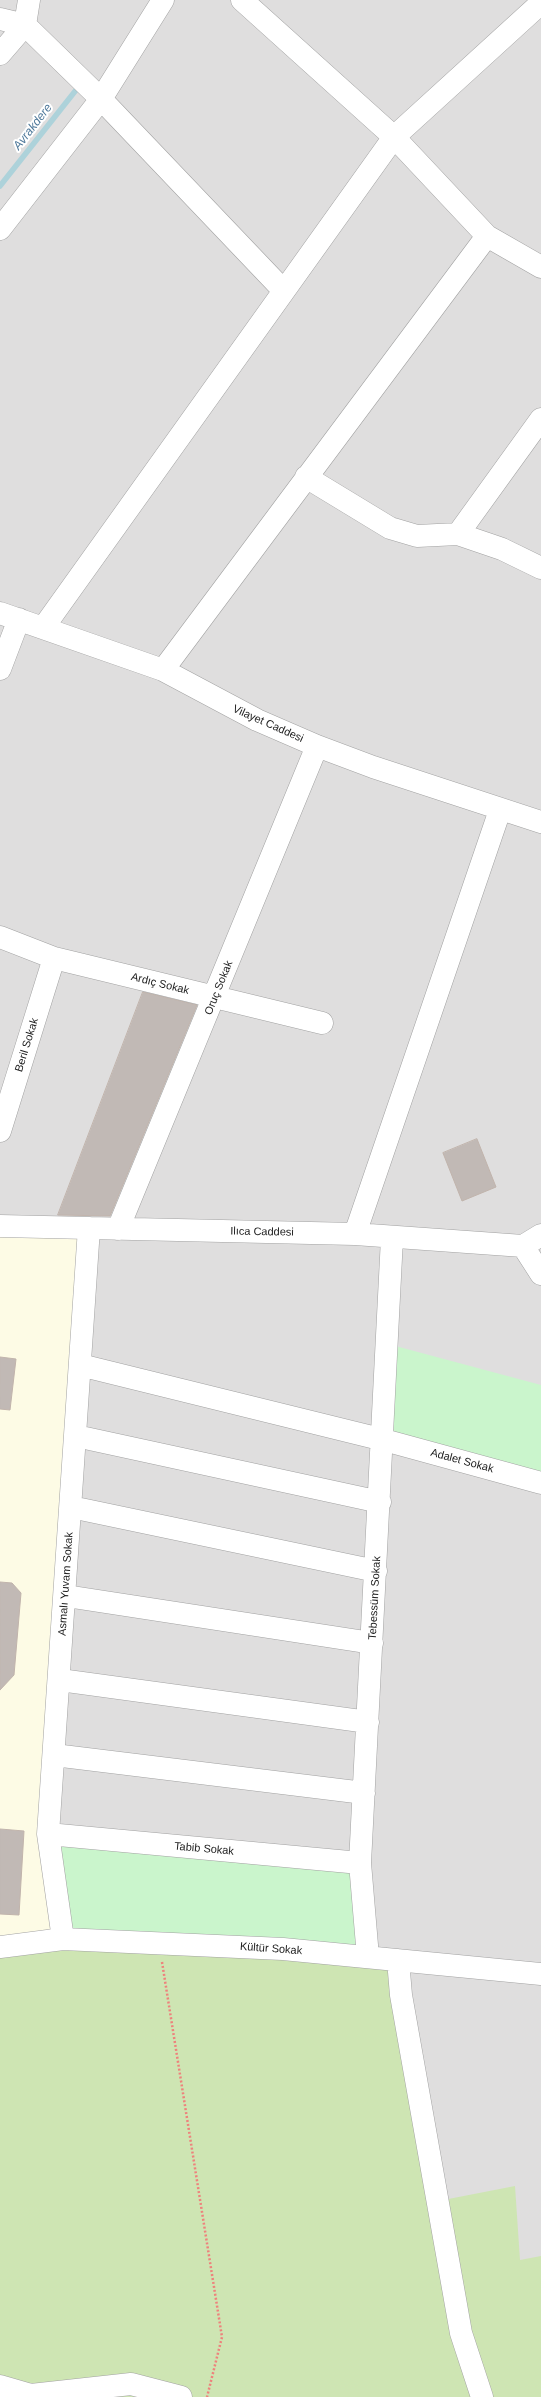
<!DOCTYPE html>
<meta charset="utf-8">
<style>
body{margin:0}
canvas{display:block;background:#f0ede8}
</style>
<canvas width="541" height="2397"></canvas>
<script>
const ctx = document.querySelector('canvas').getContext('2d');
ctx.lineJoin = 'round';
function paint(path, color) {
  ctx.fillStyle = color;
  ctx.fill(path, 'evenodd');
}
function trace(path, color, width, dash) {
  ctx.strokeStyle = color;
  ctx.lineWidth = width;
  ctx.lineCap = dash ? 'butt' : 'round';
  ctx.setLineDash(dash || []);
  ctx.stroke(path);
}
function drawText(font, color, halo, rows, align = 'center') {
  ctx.font = font + ' Helvetica,sans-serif';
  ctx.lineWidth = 4;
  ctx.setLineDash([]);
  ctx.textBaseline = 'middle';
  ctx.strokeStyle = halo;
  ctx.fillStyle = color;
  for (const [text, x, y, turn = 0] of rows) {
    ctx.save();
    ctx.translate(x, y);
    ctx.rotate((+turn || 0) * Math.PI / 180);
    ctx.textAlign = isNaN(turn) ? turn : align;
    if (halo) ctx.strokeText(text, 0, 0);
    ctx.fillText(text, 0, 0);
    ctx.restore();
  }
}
const residential = new Path2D(`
 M0,0h541v2397h-541z`);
const education = new Path2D(`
 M0,1226l89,2 -41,606 15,105 -63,8z`);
const grass = new Path2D(`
 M0,1947l398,13 40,241 77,-15 5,74 21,-4v141h-541z`);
const park = new Path2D(`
 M388,1344l153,41v98l-157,-43z
 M48,1834l312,29 8,94 -305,-18z`);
const stream = new Path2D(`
 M0,186l80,-101`);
const building = new Path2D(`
 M143,992l54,13 -87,211 -52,-1z
 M477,1139l19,48 -34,14 -19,-48z
 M0,1357l16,2 -6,51 -10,-1z
 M0,1582l12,1 9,10 -7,82 -14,15z
 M0,1829l24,2 -5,84 -19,-1z`);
const path = new Path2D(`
 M162,1962l60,375 -15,60`);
const minor = new Path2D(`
 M242,0l152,137 93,99 54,31
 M0,19l25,6 4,-25
 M0,54l25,-29 76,74 183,192
 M0,229l101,-130 62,-99
 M306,477l84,51 27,8 41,-2 44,15 39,19
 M458,534l83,-115
 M0,613l163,57 94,50 60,26 56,21 168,55
 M43,628l351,-491 147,-134
 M0,669l19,-50
 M163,670l324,-434
 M0,937l54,21 268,65
 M0,1131l54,-173
 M0,1226l355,8 168,12
 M118,1229l199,-483
 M355,1234l145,-424
 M523,1246l18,28
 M523,1246l18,-11
 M80,1365l304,75 157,43
 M76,1436l304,66
 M71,1507l305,64
 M66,1596l306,47
 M60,1680l308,42
 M54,1755l310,38
 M48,1834l312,29
 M63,1939l-15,-105 41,-606
 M0,1947l63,-8 220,10 258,25
 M368,1957l-8,-94 32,-625
 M398,1960l3,35 60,338 21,64
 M0,2386l31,9 100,-11 50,13`);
const streetNames = [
 ["Vilayet Caddesi",268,724,24],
 ["Ardıç Sokak",160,984,14],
 ["Oruç Sokak",219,988,-68],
 ["Beril Sokak",27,1045,-73],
 ["Ilıca Caddesi",262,1232,1],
 ["Adalet Sokak",462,1461,15],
 ["Asmalı Yuvam Sokak",66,1584,-86],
 ["Tebessüm Sokak",375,1598,-87],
 ["Tabib Sokak",204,1849,5],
 ["Kültür Sokak",271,1949,4]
];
const waterNames = [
 ["Avrakdere",33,127,-52]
];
paint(residential, '#dfdede');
paint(education, '#fdfbe5');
paint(grass, '#cee5b3');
paint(park, '#caf5cc');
trace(stream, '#add2da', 5.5);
paint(building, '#c1b9b5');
trace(building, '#c1b4ac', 1);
trace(minor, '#a2a2a2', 23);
trace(path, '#ee827c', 2.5, [2, 2]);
trace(minor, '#fff', 22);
drawText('11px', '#212121', '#fff', streetNames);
drawText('italic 12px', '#4e789a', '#fff', waterNames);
</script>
